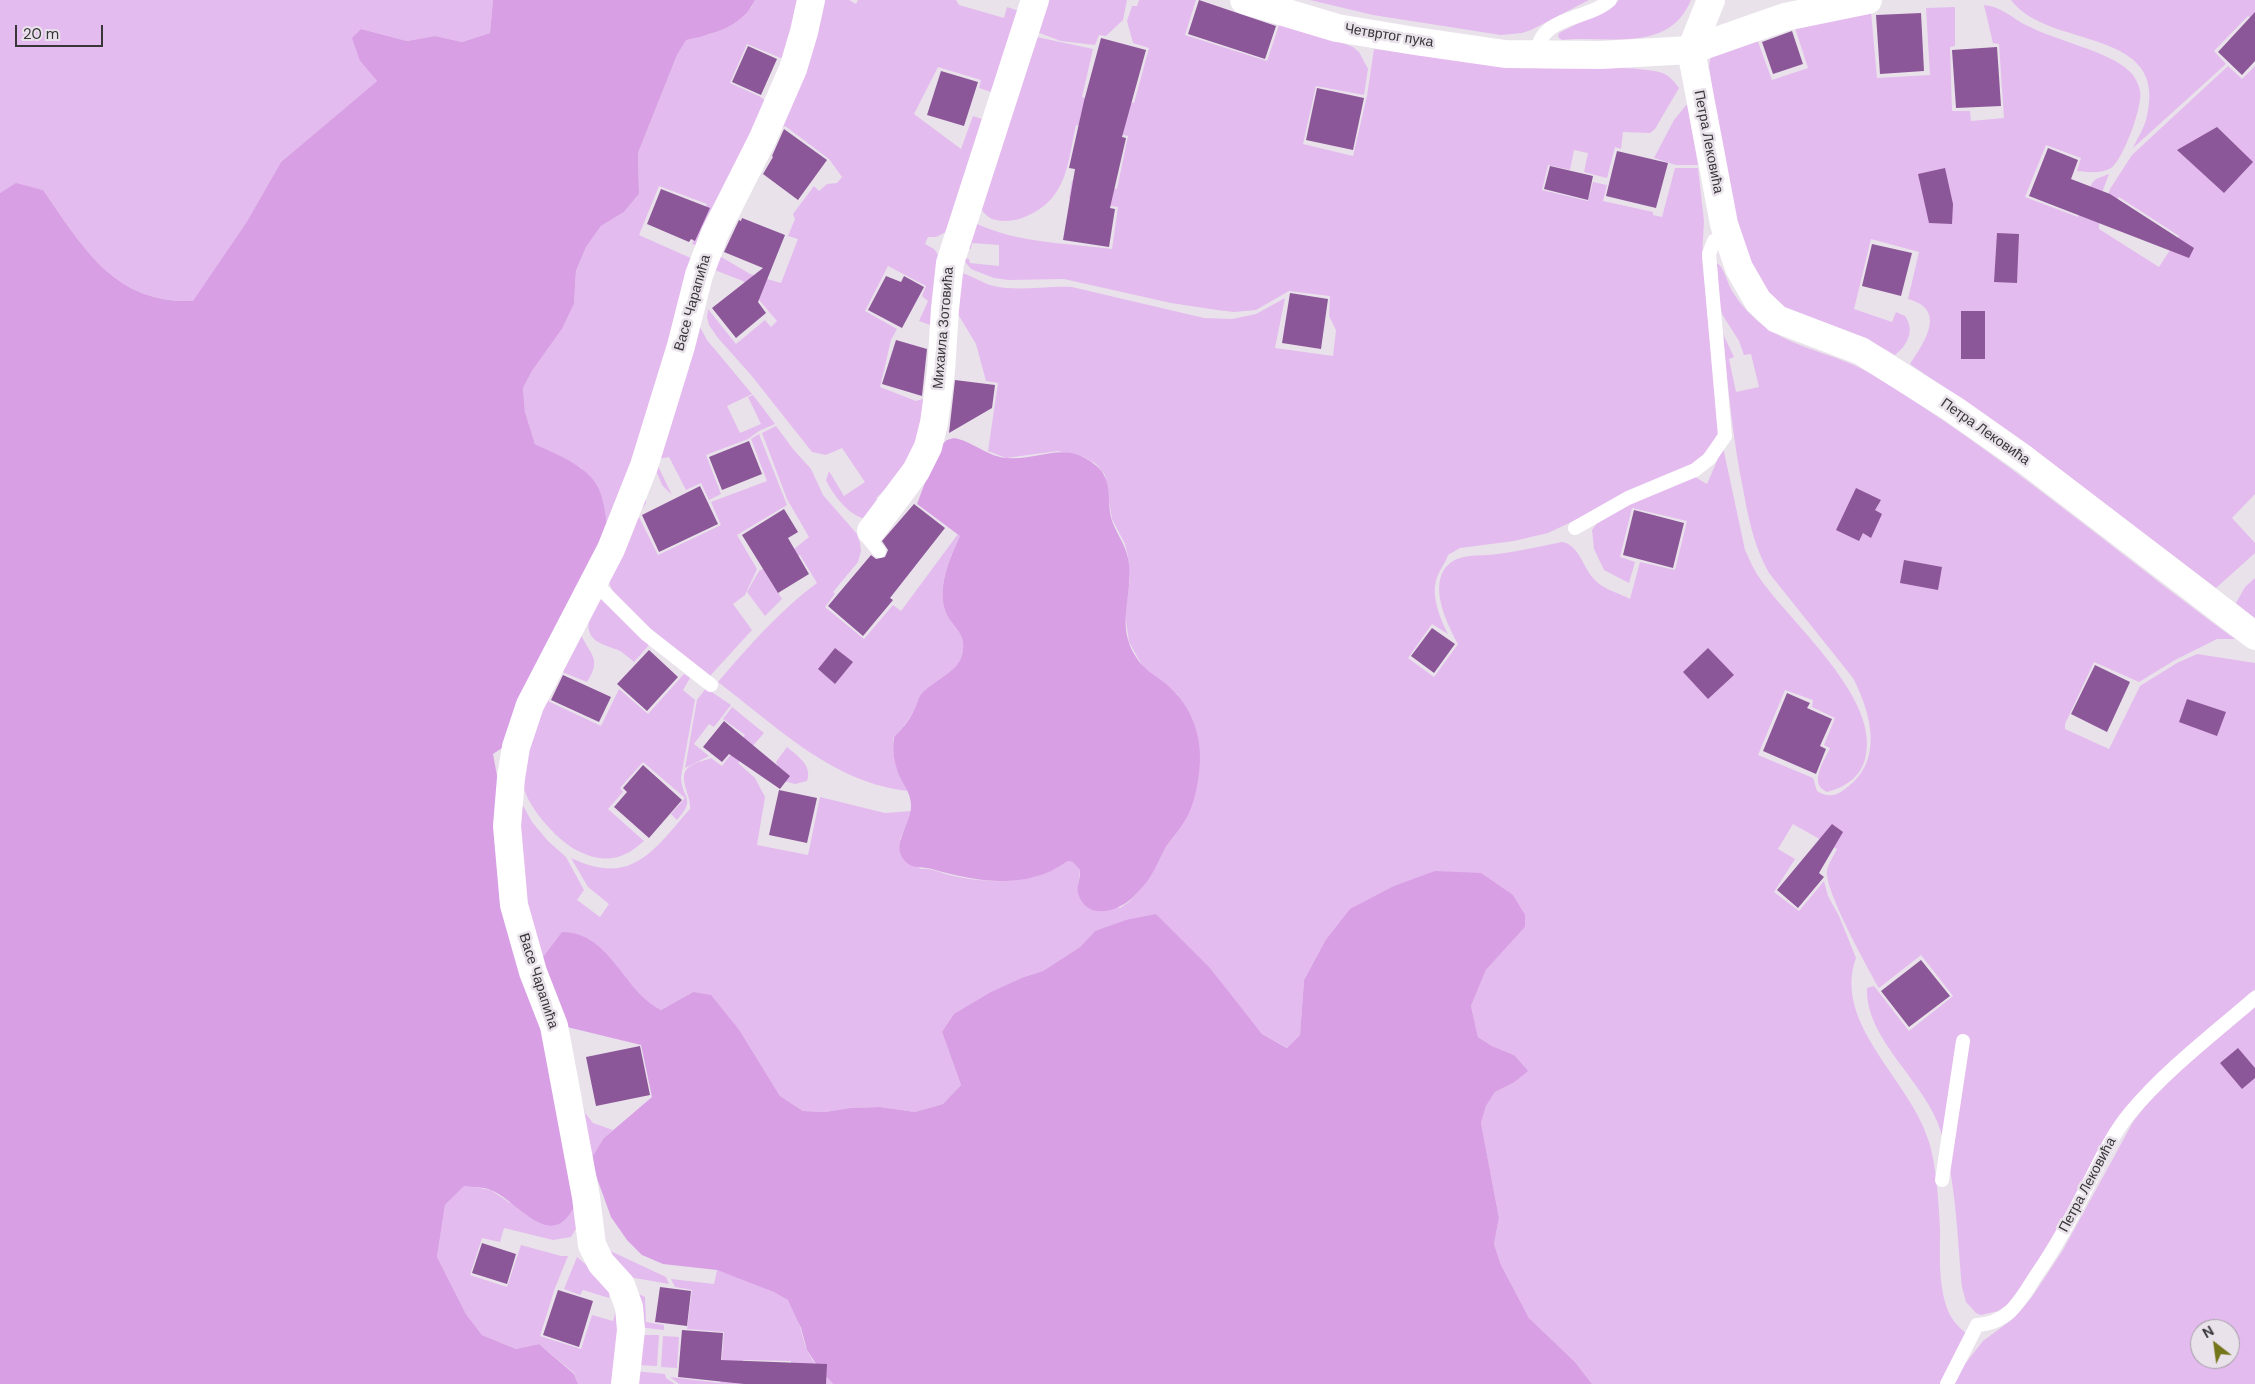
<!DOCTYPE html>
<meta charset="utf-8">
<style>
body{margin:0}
#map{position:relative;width:2255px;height:1384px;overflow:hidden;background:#e9e2eb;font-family:"DM Sans",sans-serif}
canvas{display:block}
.north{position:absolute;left:2190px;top:1319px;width:50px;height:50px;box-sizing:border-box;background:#e9e2eb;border:1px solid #a29da4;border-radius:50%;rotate:330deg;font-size:14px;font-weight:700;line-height:20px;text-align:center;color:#383639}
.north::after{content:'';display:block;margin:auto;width:18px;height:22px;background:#75751c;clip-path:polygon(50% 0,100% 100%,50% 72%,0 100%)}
.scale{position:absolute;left:15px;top:25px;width:88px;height:22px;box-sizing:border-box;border:2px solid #383639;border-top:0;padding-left:6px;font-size:15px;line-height:18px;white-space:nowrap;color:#383639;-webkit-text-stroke:4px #e9e2eb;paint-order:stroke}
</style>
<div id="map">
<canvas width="2255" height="1384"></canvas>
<div class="north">N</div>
<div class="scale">20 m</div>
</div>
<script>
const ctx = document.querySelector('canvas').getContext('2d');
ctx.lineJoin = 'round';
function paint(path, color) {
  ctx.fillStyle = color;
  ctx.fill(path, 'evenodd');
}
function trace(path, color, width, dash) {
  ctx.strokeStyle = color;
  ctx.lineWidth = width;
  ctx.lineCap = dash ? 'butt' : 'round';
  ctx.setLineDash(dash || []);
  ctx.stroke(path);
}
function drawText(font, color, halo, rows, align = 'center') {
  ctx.font = font + ' "DM Sans",sans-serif';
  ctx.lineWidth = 5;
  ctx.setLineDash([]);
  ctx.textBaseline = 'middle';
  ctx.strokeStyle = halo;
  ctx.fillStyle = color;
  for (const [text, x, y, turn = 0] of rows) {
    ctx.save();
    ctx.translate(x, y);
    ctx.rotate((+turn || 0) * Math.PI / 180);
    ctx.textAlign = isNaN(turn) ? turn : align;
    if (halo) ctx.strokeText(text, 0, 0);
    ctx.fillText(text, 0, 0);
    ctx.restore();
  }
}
const green = new Path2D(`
 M0,0h493l-3,33 -28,9 -27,-6 -28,5 -46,-12 -1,32 17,20 -96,81 -35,61 -52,78c-80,3 -111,-54 -151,-111l-27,-6 -16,9z
 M755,0h48l-15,61 -41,-17 -17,39 29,13 11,8 -69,143 -9,-3 15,-40 -48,-18 -20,49 56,25 -87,277 -26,-69 -47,-24 -10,-32 -2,-24 9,-17 30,-42 12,-25 2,-33 10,-24 15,-21 23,-14 15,-18 -1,-41 39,-98 9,-16 25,-5 40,-26z
 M824,0h25l7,4 2,-4h98l3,5 45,13 3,-11 15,5 -25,82 -18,-6 2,-8 -43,-13 -24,47 47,35 12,-33 15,5 -42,111 -10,5h-8l-3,7 9,5 7,10 -8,67 -14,-5 9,-20 -6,-5 4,-10 -38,-20 -23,45 32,18 -6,11 -11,47 36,14 17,-5 -13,47 -27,39 -17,16 7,9 -17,12c-17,-3 -33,-24 -40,-39l3,-9 15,25 21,-14 -23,-34 -16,7 -14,-3 -61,-77 -33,-37 -9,-13 -2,-8 1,-8 28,35 29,-24 6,7 6,-6 -34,-40 -31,-12 6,-14 32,19 31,9 17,-44 -10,-3 7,-17 -2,-5 21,-28 5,5 8,-7 10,-1 5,-6 -13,-18 -44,-33 -8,4z
 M1043,0h84l-4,20 -17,16 -7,-1 -4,10 -34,-4 -27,-10z
 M1139,0h57l-11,35 82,26 12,-36 58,16 16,6 6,5 9,17 -4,26 -48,-9 -13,58 50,12 14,-60 7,-47c54,7 109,16 163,19 38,2 86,-4 122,4 9,2 15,9 20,16l-24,41 -5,4 -27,-1 -2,17 -6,-2 -8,31 -23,-6 4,-19 -14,-3 -4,20 -22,-5 -6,25 46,11 5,-19 14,3 -4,16 50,11v3l9,2 13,-49h23l6,53 -2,37 17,175 -5,14 -20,17 -146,69 -34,8 -54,7 -12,7c-2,7 -6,11 -9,18 -10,19 0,43 9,61l-16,-10 -24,34 26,19 24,-33c-12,-22 -35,-69 -1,-85 12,-5 28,-3 41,-5 22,-3 43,-8 64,-12 18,3 21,27 33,38 8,9 24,13 35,19l10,-37 35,8 12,-49 -55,-13 -12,49 15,5 -6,21 -25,-13 -10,-21 -2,-19 9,-12 91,-43 15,9 16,-37 22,103c5,10 9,21 16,30 31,44 121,120 104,179 -5,19 -20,28 -38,33 -19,-8 -3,-31 3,-44l-6,-3 11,-27 -23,-11 1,-7 -28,-10 -27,65 55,23 4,13c11,7 19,5 28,-2 39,-27 27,-74 8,-111l-84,-105c-14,-25 -20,-51 -25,-79 -11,-53 -16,-106 -21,-160l11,23 -5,2 7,33 23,-5 -8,-33 -7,1 -5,-14 -17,-27 -3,-13 -2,-38c7,4 10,19 14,26 9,16 23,31 39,41 32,21 71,25 103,45 128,78 241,176 362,264h-18l-42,21 -36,22 -45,-20 -29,62v5l44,20 31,-63 37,-23 20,-9 58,9v326l-75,66 -38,36 -95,158 -31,47 -8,9 -10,6 -17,4 -5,-2 -10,-11 -4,-15c-5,-51 -6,-118 -25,-166 -19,-45 -72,-85 -70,-133l7,-2 35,45 44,-35 -32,-41 -42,33c-11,-19 -55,-99 -52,-117 1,-7 7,-16 10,-22l-44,-25 -15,25 17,10 -21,33 25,19 25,-30 4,15 11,20 17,42c-24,65 53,121 72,181 8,23 11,65 12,90 0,28 -2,61 10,86 5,9 11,14 18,20l-26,49h-350l-17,-22 -46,-44 -28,-53 -7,-21 5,-26 -18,-95 5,-17 9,-14 18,-9 1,-28 -22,-9 -14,-9 -7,-31 15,-36 39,-43 -200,14 -21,39 -4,55 -12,13 -26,-14 -24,-29 -82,-91 -61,17 -15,16 -37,24 -19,6 -82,55 19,53 -18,19 -28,8 -35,-5 -30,1 -25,4 -22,-1 -23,-15 -40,-65 -47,-39 -32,18 -12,-6 -20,-22 -67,-49 -22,28 -10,-27 -15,-143 17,31 16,19 18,16 18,33 -7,10 23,17 9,-13 -21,-17 -17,-29c61,29 82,-7 119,-49 2,-14 -16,-35 2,-44 6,-4 13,-4 19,-7l11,8 23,-31 -22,-16 9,-12 32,26 -26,30 17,15 10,19 -8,48 51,10 12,-58 65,16 26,-2 -2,11 -9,17 20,30c11,-1 18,3 29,6 40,9 84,11 119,-14l6,1 6,8 -2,18 42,20 10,-7 19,-23 16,-29 21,-30 7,-20 7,-38 -22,-66 -35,-28 -14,-25 -4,-28 5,-34 -2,-24 -3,-12 -13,-25 -7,-44 -9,-11 -12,-7 -26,-6 -52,7 -18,-7 10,-68 -12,-2 -10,-37 -20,-33 3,-38c7,-1 25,11 35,13 25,6 52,-1 78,1l132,31 28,1 24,-5 29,-16 -10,50 58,8 3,-26 -7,-14 1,-20 -41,-5 -33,19 -22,2 -17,-2 -46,-7 -107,-24 -55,1 -15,-2 -23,-9 -10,-12 8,2 1,4 29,3v-21l-27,-2 -1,6 -8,-2 12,-24c41,20 92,20 137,26l6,-42 -49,-8 3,-19 45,9 11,-53 -52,-11c-8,35 -8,68 -41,87 -9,5 -19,9 -30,9 -11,0 -19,-3 -25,-14l52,-171 61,13 -11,48 19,5 2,-5 31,6 15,-55 -16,-5 -6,-22 5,-15h5z
 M1310,0h279l-58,30 -9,3 -21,2 -128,-20z
 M1619,0h72c-22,54 -83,35 -129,40l-4,-3 1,-4 51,-26z
 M2011,0h244v21l-7,-5 -34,35 12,13 -93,84c4,-9 10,-18 13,-28 26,-95 -97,-69 -135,-120z
 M1984,5c19,2 27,13 44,21 26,14 83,26 101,45 5,4 10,13 11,20 3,15 -17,69 -29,77 -10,6 -23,4 -34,3l4,-13 -35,-13 -21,52 53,20 14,-34 4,-4 13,-5 -9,24 -1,31 60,38 20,-31 -60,-39 -10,14 -2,-12 3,-10 22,-34 96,-89 14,13 13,-13v428l-23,24 23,25v10l-39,35 -190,-144 -116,-80c15,-22 37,-55 -2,-65l11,-47 -48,-13 -17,70 38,13 4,-10 9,4c10,14 3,29 -10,39 -23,-14 -47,-23 -73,-33 -11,-4 -24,-7 -35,-13 -55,-31 -68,-184 -78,-242l1,-8 4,-5 43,-15 15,41 36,-12 -13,-40 76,-17 6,67 53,-3 -4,-67 29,-1v39l-5,1 2,64h18l1,10 33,-3 -5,-74 -6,-1z
 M1687,104l11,61h-22l-22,-7 20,-38z
 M694,316l13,24 45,54 -25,12 13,27 21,-9 -13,-27 5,-2 22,29 -16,7 -11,8 -42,16 15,39 -12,6 -8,-17 -15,7 -17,-33 -11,2 -2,3 16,33 -10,-10 -8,-19z
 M776,426l17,23 18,20 12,26 34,39 3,9 1,8 -3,11 -25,30 2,2 -10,13 39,32 29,-34 8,6 57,-77 2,2c-11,23 -27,59 -10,84 7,10 15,16 13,30 -2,23 -28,29 -41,43 -4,4 -5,12 -8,17 -6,11 -12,19 -21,28 -1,20 4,36 16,53 -75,-7 -133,-65 -191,-109 31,-36 61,-71 99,-99l-17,-28 -25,15v17l7,12 -17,17 -18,-24 12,-21 30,-18 20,-16 -22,-38 -25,-66z
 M759,434l28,71 -50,30 20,34 -12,26 -12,9 19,26 -42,46c-26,-19 -99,-67 -102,-99l37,-89 1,15 -8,12 20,40 63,-30 -10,-23 56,-21 -16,-42z
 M2255,578v41l-19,-16 9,-16z
 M599,597l50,48 -15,17c-5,-4 -10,-9 -16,-12 -15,-6 -33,-8 -29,-31 1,-7 7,-16 10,-22z
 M579,629c8,25 25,27 8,53l-25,-10 -14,29 53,25 18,-37 29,25 36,-40 6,4 -7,12 12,10 -14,77c1,23 16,20 -4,43l-6,-6 14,-16 -42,-36 -23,26 3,4 -15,17 36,32c-21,19 -39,23 -66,10 -21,-10 -56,-49 -56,-73 -1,-43 38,-110 57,-149z
 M706,688l25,17 -17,22 -5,-3 -15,20 15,12 -24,12 12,-68z
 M787,747c10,9 26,18 20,34l-12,3 -15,-4 -1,-12 -3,-6z
 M2255,1005v379h-301l7,-15 22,-28 31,-23 18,-21 31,-47 70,-128 15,-20 22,-23zM2200,1329h30v30h-30z
 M572,1060l13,53 8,10 20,7 -9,8 -10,32z
 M464,1185l27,5 19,13h66l1,24 -6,10 -18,3 -49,-12 -4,14 -18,-4 -12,37 37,12 14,-42 40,11h7l-13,32 -15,48 41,13 11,-34 21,6 7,-24 -3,87h-39l-4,-11 -35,-29 -23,5 -34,-14 -16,-21 -29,-57 8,-52z
 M604,1248l62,29 3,7 -40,-7z
 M577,1257l25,21 8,12 -1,8 -26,-8 -3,5 -16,-6z
 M717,1270c13,5 64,22 71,30 11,12 13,36 19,50 6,13 16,24 26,34h-43l1,-23 -48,-1 -1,24h-63l-9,-7 50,6 4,-51 -37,-3 5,-39 -17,-3 -4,-8 43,5z
 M637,1293l8,4 1,25 18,3v5l-26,-3z
 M644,1335h15l-2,31 -21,-1z
 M663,1336l16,1 -2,31 -16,-1z
 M635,1371l30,3 1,4 9,6h-45z`);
const forest = new Path2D(`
 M493,0h262c-13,27 -42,34 -69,40l-9,15 -39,98 1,41 -15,18 -23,14 -15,21 -10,24 -2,33 -12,25 -30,42 -9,17 2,24 10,32c20,10 49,20 61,40 9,14 10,36 12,53l-103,209 -12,8 83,449c-24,52 -55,0 -85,-13 -7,-3 -18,-3 -27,-4l-19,19 -8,52 29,57 16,21 34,14 23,-5 35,30 4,10h-578v-1191l16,-10 27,7c40,57 71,114 150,111l53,-78 35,-61 96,-81 -17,-20 -8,-23 9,-9 46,12 28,-5 27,6 28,-9z
 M954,438c18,3 34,19 53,20 33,3 56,-18 87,6 17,12 14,30 16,48 2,18 17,31 19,52 4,33 -14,60 7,93 7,12 19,18 30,27 23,19 35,47 34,77 -1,19 -5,42 -14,58 -6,10 -14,19 -20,28 -6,10 -10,21 -16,30 -4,7 -10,12 -15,18 -13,15 -46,27 -56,1 -4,-8 2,-17 1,-26l-7,-8 -5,-1c-42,30 -90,21 -136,8 -11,-3 -19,1 -28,-9 -13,-16 7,-35 7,-54 0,-13 -7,-20 -12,-31 -5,-13 -7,-24 -5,-38 8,-8 15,-16 20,-27 3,-5 4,-13 8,-17 13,-14 39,-21 41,-43 2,-14 -6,-20 -13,-30 -17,-25 -1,-60 10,-84l-43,-32 21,-56 9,-8z
 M1435,871l46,2 32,22 12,20v12l-39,43 -15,36 7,31 14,9 22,9 14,16 -15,12 -18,9 -9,14 -5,17 18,95 -5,26 7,21 28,53 46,44 17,22h-759l-13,-14 -13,-20 -6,-22 -13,-28 -14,-8 -57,-22 -54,-6 -21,-9 -15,-15 -16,-23 -17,-47 -1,-14 11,-18 48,-41 -11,-52 -78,-19 -23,-65 22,-29c48,0 61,59 99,78l32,-18 18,3 29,36 40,65 23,15 22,1 25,-4 30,-1 35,5 28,-8 18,-19 -19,-53 12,-18 37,-22 33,-15 19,-6 37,-24 15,-16 31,-11 30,-6 53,53 53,67 25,14 13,-13 4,-55 21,-39 25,-32 44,-23z`);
const building = new Path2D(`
 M1199,0l77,26 -11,33 -77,-25z
 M2255,12v49l-13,14 -24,-23z
 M1921,13l3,58 -44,3 -4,-59z
 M1792,31l11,33 -30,10 -11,-32z
 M1101,38l45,12 -24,87 4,1 -16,70 5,1 -6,38 -46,-7 12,-71 -6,-1 15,-67z
 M748,46l29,13 -16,36 -29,-13z
 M1997,47l4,59 -45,2 -4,-58z
 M941,71l37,11 -14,44 -37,-11z
 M1317,88l47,10 -11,52 -47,-10z
 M2217,127l36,35 -29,31 -47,-43z
 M784,129l43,31 -29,40 -35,-26 10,-17 -1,-1z
 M2048,148l30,12 -7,19 39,15 84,54 -5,10 -160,-62z
 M1617,151l51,12 -12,45 -50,-12z
 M1550,166l43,10 -5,24 -44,-11z
 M1945,168l8,36 -1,20 -23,-1 -11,-49z
 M661,189l49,19 -15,33 -4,-2 -2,3 -42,-18z
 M742,218l43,17 -27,67 8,11 -30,25 -24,-30 51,-40 -39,-16 15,-32 2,1z
 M1997,233l22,1 -2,49 -23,-1z
 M1872,244l40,9 -11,43 -39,-10z
 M886,276l15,6 3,-6 20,11 -22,41 -34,-18z
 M1290,293l38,6 -7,50 -39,-6z
 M1961,311h24v48h-24z
 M896,340l31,9 -5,47 -40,-12z
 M955,380l40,5 -3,23 -43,25z
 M749,441l13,33 -40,16 -13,-33z
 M700,486l18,38 -59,28 -17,-37z
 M1856,488l25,12 -6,10 7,4 -11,24 -8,-5 -4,8 -23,-11z
 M914,504l31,24 -55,70 3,2 -30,36 -35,-30 43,-51 5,4 9,-2 3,-7 -6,-9z
 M784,509l14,23 -10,6 21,36 -31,19 -36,-58z
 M1634,510l50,13 -11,45 -50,-13z
 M1904,560l38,7 -4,23 -38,-7z
 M1432,628l23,16 -21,29 -23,-17z
 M835,648l18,14 -18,22 -17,-15z
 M1708,648l26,27 -26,24 -25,-27z
 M649,650l29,27 -31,34 -30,-27z
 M2095,665l35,17 -23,50 -36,-18z
 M563,675l48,22 -12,25 -48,-22z
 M1787,693l23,10 -3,5 25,11 -12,27 6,3 -10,25 -53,-23z
 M2187,699l39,13 -9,24 -38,-14z
 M724,721l66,55 -10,13 -51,-35 -7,8 -19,-15z
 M643,765l39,35 -33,38 -35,-31 13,-15 -4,-4z
 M779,790l38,8 -10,45 -38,-8z
 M1832,824l11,8 -24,41 5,4 -26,31 -21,-18z
 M1921,960l29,36 -41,31 -28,-36z
 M640,1046l10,49 -54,11 -10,-49z
 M2238,1048l17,20v10l-13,11 -22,-26z
 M482,1243l34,11 -9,30 -35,-11z
 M660,1287l31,4 -4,35 -32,-4z
 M558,1290l35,11 -14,46 -36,-12z
 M682,1330l41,3 -2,27 106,4 -1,20h-82l-66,-7z`);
const service = new Path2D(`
 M1537,54c2,-39 50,-33 73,-54
 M1575,528l53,-30 67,-28 14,-11 16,-23 -16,-182 5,-13 13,-7
 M871,531l-2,8 10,12
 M594,582l52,52 65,51
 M1942,1180l21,-139
 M1947,1384l30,-59c33,-2 43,-25 60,-51 19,-27 34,-56 49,-85 13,-26 25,-53 44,-76 36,-43 82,-78 125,-115`);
const minor = new Path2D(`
 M1691,50l94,-33 83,-17
 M871,531l45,-60 12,-24 6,-24 7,-52 4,-62 5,-46 85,-263
 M625,1384l6,-54 -2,-23 -8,-22 -20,-22 -9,-18 -6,-48 -32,-171 -21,-54 -19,-67 -7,-79 4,-48 5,-31 14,-42 81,-156 33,-83 37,-120 18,-71 16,-42 47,-93 31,-71 11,-37 7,-32`);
const tertiary = new Path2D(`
 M1244,0l93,28 78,13 90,13 96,1 90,-5
 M1691,50l33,174 15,44 19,33 19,18 84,32 92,58 71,50 231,177
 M1691,50l20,-50`);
const streetNames = [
 ["Четвртог пука",1389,36,9],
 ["Петра Лековића",1708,142,79],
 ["Васе Чарапића",693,303,-74],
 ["Михаила Зотовића",944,328,-85],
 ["Петра Лековића",1985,432,35],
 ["Васе Чарапића",538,981,72],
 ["Петра Лековића",2088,1185,-62]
];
paint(green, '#e4bbee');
paint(forest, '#d89fe5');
paint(building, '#8c5798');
trace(service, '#fff', 14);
trace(minor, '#fff', 28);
trace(tertiary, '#fff', 28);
drawText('14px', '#383639', '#e9e2eb', streetNames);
</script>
